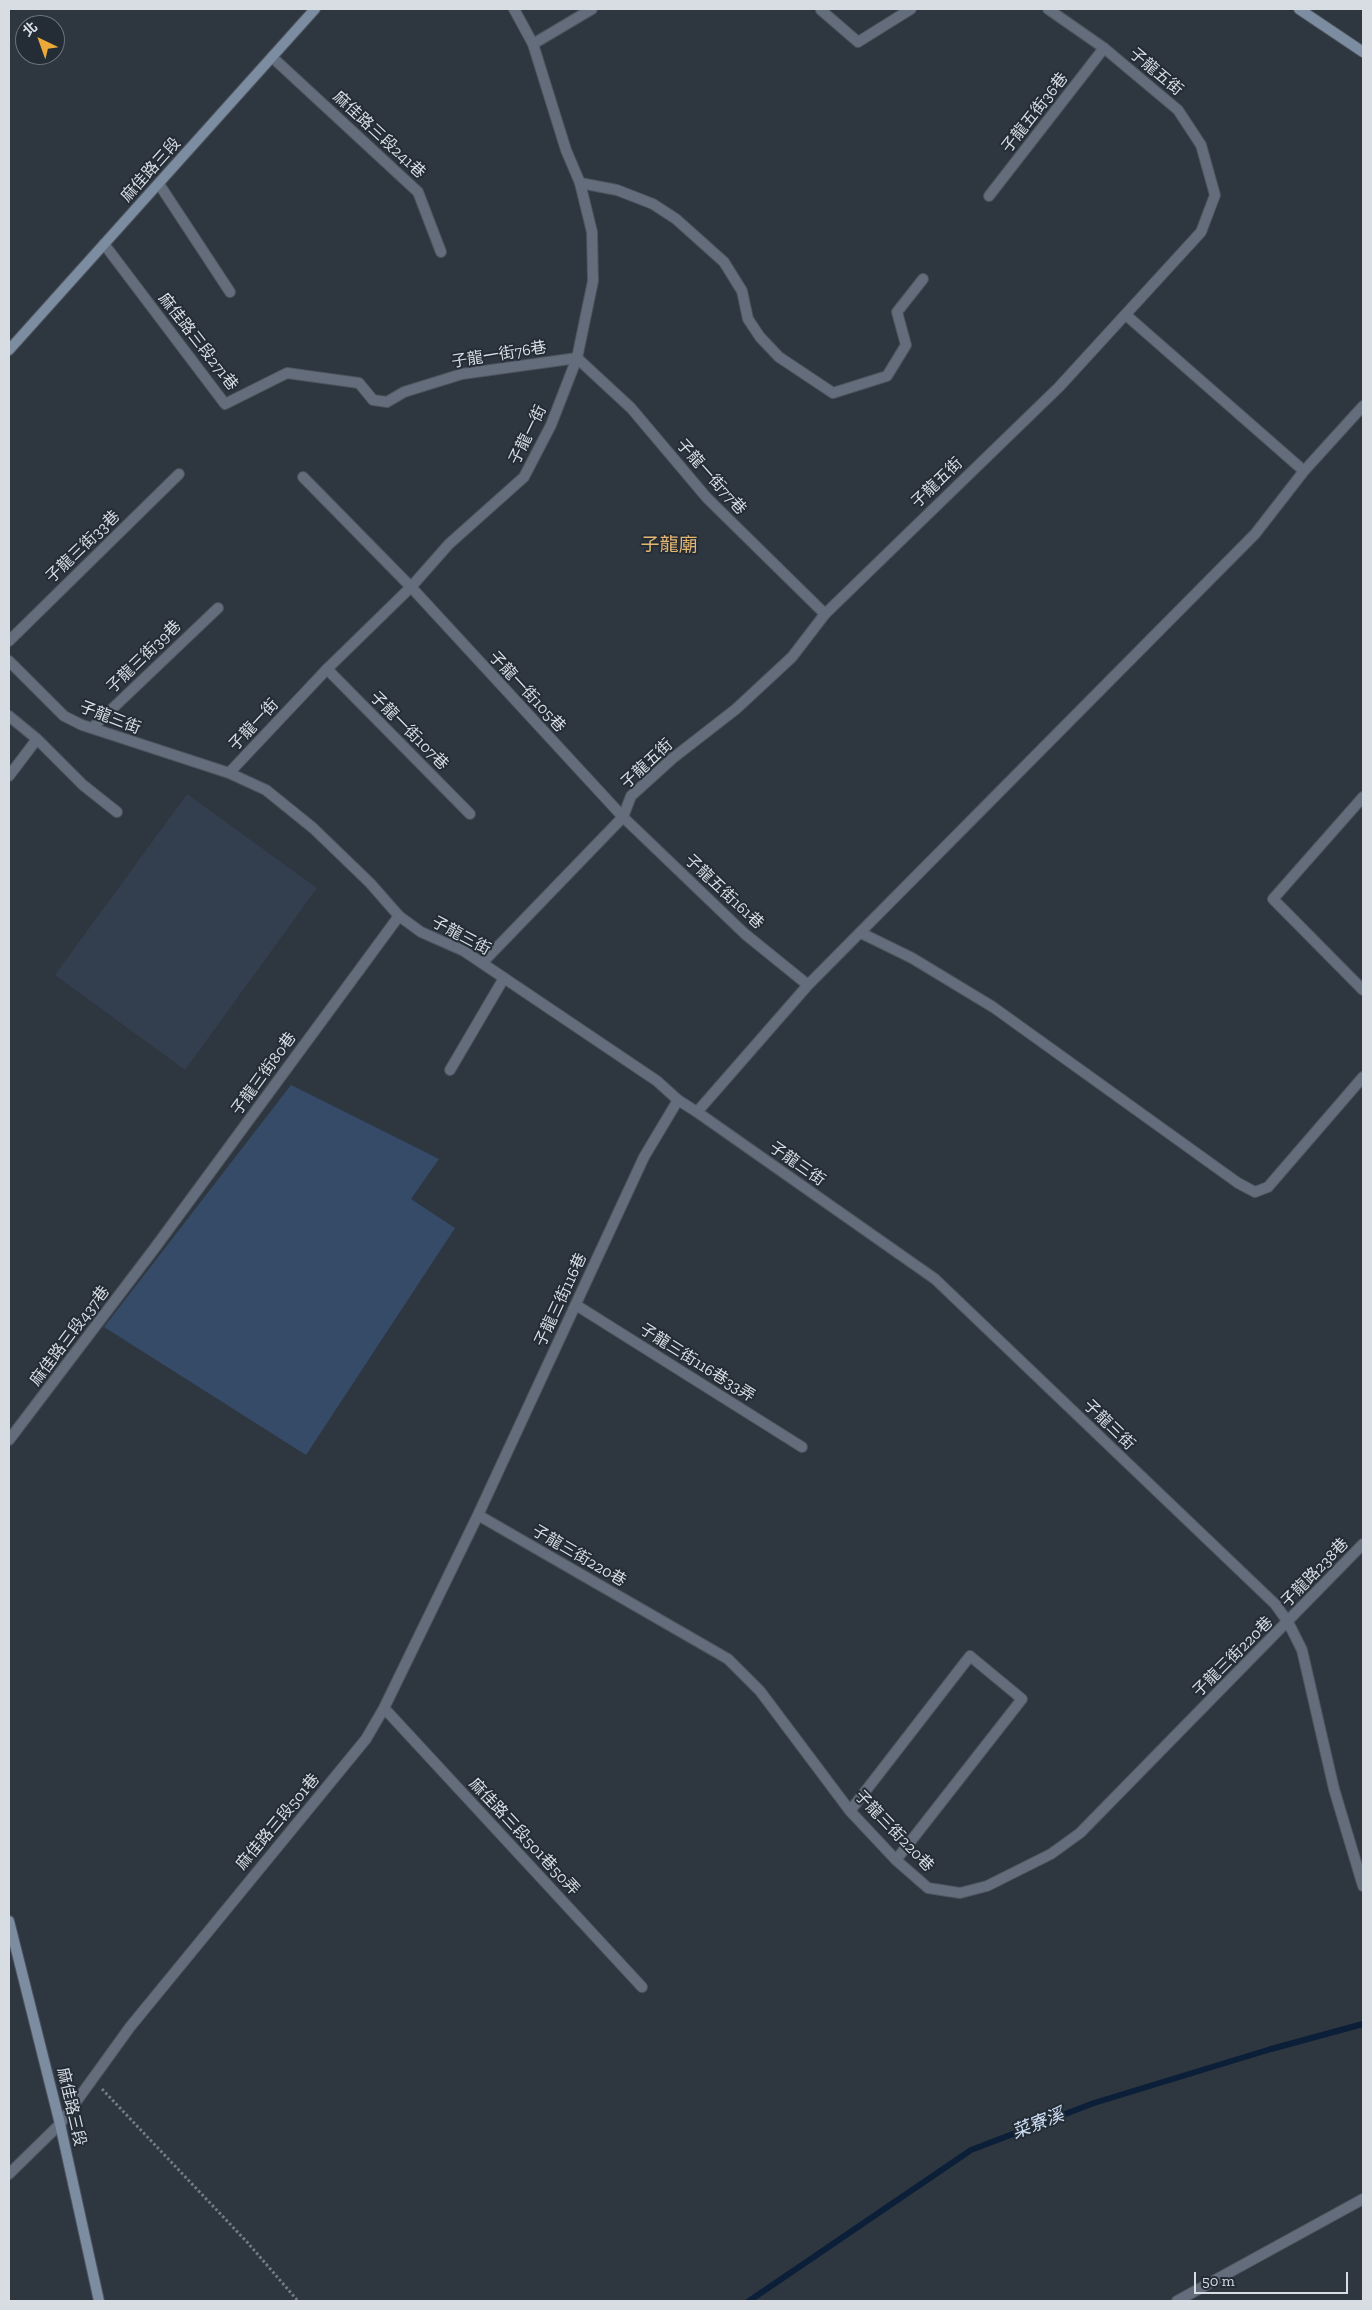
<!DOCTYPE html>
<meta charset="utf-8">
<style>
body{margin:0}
#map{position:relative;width:1372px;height:2310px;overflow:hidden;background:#2e3640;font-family:"Zilla Slab","Noto Sans TC",serif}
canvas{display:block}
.frame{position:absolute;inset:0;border:10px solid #d8dde4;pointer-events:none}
.north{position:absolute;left:15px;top:15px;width:50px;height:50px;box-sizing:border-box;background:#242c36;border:1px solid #6c737c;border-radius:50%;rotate:318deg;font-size:14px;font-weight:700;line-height:20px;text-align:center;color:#d8dde4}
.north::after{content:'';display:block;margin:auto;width:18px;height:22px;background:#eca93a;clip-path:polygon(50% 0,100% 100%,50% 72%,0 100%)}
.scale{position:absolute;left:1194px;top:2272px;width:154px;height:22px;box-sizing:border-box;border:2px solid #d8dde4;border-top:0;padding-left:6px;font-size:15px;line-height:18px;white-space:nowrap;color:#d8dde4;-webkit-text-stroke:4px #242c36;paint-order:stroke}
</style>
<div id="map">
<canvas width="1372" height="2310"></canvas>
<div class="frame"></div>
<div class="north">北</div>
<div class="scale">50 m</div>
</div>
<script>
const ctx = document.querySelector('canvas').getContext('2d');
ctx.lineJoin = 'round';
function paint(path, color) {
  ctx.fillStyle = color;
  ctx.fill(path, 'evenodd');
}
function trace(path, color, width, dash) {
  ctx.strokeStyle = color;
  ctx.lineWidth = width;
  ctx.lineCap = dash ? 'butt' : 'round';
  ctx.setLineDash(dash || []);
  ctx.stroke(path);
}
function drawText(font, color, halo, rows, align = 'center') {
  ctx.font = font + ' "Zilla Slab","Noto Sans TC",serif';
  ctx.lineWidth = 4;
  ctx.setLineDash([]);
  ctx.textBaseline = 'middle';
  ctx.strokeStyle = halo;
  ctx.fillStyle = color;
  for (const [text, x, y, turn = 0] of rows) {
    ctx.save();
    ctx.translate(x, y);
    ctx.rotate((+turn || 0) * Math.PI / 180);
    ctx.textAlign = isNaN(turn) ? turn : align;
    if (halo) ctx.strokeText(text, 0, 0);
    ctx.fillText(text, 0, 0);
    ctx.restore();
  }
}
const built = new Path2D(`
 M187,794l130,94 -132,182 -130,-95z`);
const green = new Path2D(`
 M291,1085l148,74 -28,40 44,29 -149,227 -202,-128z`);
const stream = new Path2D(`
 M749,2301l222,-151 123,-47 177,-54 92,-25`);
const path = new Path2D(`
 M102,2089l145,153 51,59`);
const lane = new Path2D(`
 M821,10l37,32 53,-33
 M533,44l59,-35
 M272,57l146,135 23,60
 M580,183l37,7 36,14 23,15 48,43 18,29 6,28 12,18 19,20 54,36 54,-17 19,-31 -9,-33 26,-33
 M159,184l71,108
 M989,196l115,-148
 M104,244l121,160 62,-31 72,10 14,17 14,2 17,-10 58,-18 115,-16 54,50 76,90 118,116
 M1126,315l178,156
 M303,477l108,110 212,230 122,117 63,51
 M9,641l170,-167
 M327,669l143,145
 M9,716l28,23 46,46 34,27
 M92,728l126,-120
 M9,776l28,-37
 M1363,797l-90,102 90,91
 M861,933l51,25 81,49 245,176 17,9 13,-5 95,-110
 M450,1070l54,-92
 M697,1112l111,-127 447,-451 49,-63 59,-65
 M576,1305l226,142
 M9,1440l145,-191 245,-333
 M478,1515l250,144 32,32 90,120 46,49 32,28 32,5 27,-7 64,-32 29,-21 283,-289
 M384,1708l258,279
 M850,1811l120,-155 52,43 -126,161
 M9,2174l51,-50 70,-97 236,-288 18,-31 94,-193 166,-358 34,-57
 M1177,2301l186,-102`);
const street = new Path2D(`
 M9,661l55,55 18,9 147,48 37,17 47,38 57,55 29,33 22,16 43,19 193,130 21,19 19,12 238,167 340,325 13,18 14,28 32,139 29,97
 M229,773l98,-104 84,-82 38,-43 75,-67 27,-52 26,-67 16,-77 -1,-49 -12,-49 -14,-33 -33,-106 -19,-35
 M482,963l141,-146 8,-21 42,-38 63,-49 56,-52 33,-43 234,-227 142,-155 14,-37 -14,-50 -23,-35 -74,-62 -56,-39`);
const secondary = new Path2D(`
 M1299,9l64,43
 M9,350l306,-341
 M9,1921l51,203 39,177`);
const streetNames = [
 ["子龍五街",1156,72,40],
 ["子龍五街36巷",1035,113,-52],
 ["麻佳路三段241巷",379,135,43],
 ["麻佳路三段",151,170,-48],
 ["麻佳路三段271巷",198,342,52],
 ["子龍一街76巷",499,355,-9],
 ["子龍一街",528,435,-64],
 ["子龍一街77巷",711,477,48],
 ["子龍五街",937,483,-44],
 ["子龍三街33巷",83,547,-44],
 ["子龍三街39巷",144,657,-44],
 ["子龍一街105巷",527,692,47],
 ["子龍三街",110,718,21],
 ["子龍一街",254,725,-47],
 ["子龍一街107巷",409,731,45],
 ["子龍五街",647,764,-43],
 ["子龍五街161巷",724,892,43],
 ["子龍三街",461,936,28],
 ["子龍三街80巷",264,1074,-54],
 ["子龍三街",797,1164,35],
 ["子龍三街116巷",561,1300,-65],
 ["麻佳路三段437巷",70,1336,-53],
 ["子龍三街116巷33弄",697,1363,32],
 ["子龍三街",1109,1425,44],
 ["子龍三街220巷",579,1556,30],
 ["子龍路238巷",1315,1573,-46],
 ["子龍三街220巷",1233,1657,-45],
 ["麻佳路三段501巷",278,1822,-50],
 ["子龍三街220巷",894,1831,46],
 ["麻佳路三段501巷50弄",524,1837,47],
 ["麻佳路三段",71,2107,77]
];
const waterNames = [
 ["菜寮溪",1038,2124,-21]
];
const quarterNames = [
 ["子龍廟",669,546]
];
paint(built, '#333f4e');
paint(green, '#364b68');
trace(stream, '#0b1f39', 6);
trace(lane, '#4d545e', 12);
trace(street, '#4d545e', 12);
trace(secondary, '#4d545e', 12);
trace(path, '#757c85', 3, [2.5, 2.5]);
trace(lane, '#636d7b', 10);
trace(street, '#636d7b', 10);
trace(secondary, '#7c8da2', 10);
drawText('16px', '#d8dde4', '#242c36', streetNames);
drawText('italic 18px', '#d0e0f5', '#242c36', waterNames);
drawText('19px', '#e4b673', '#242c36', quarterNames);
</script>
